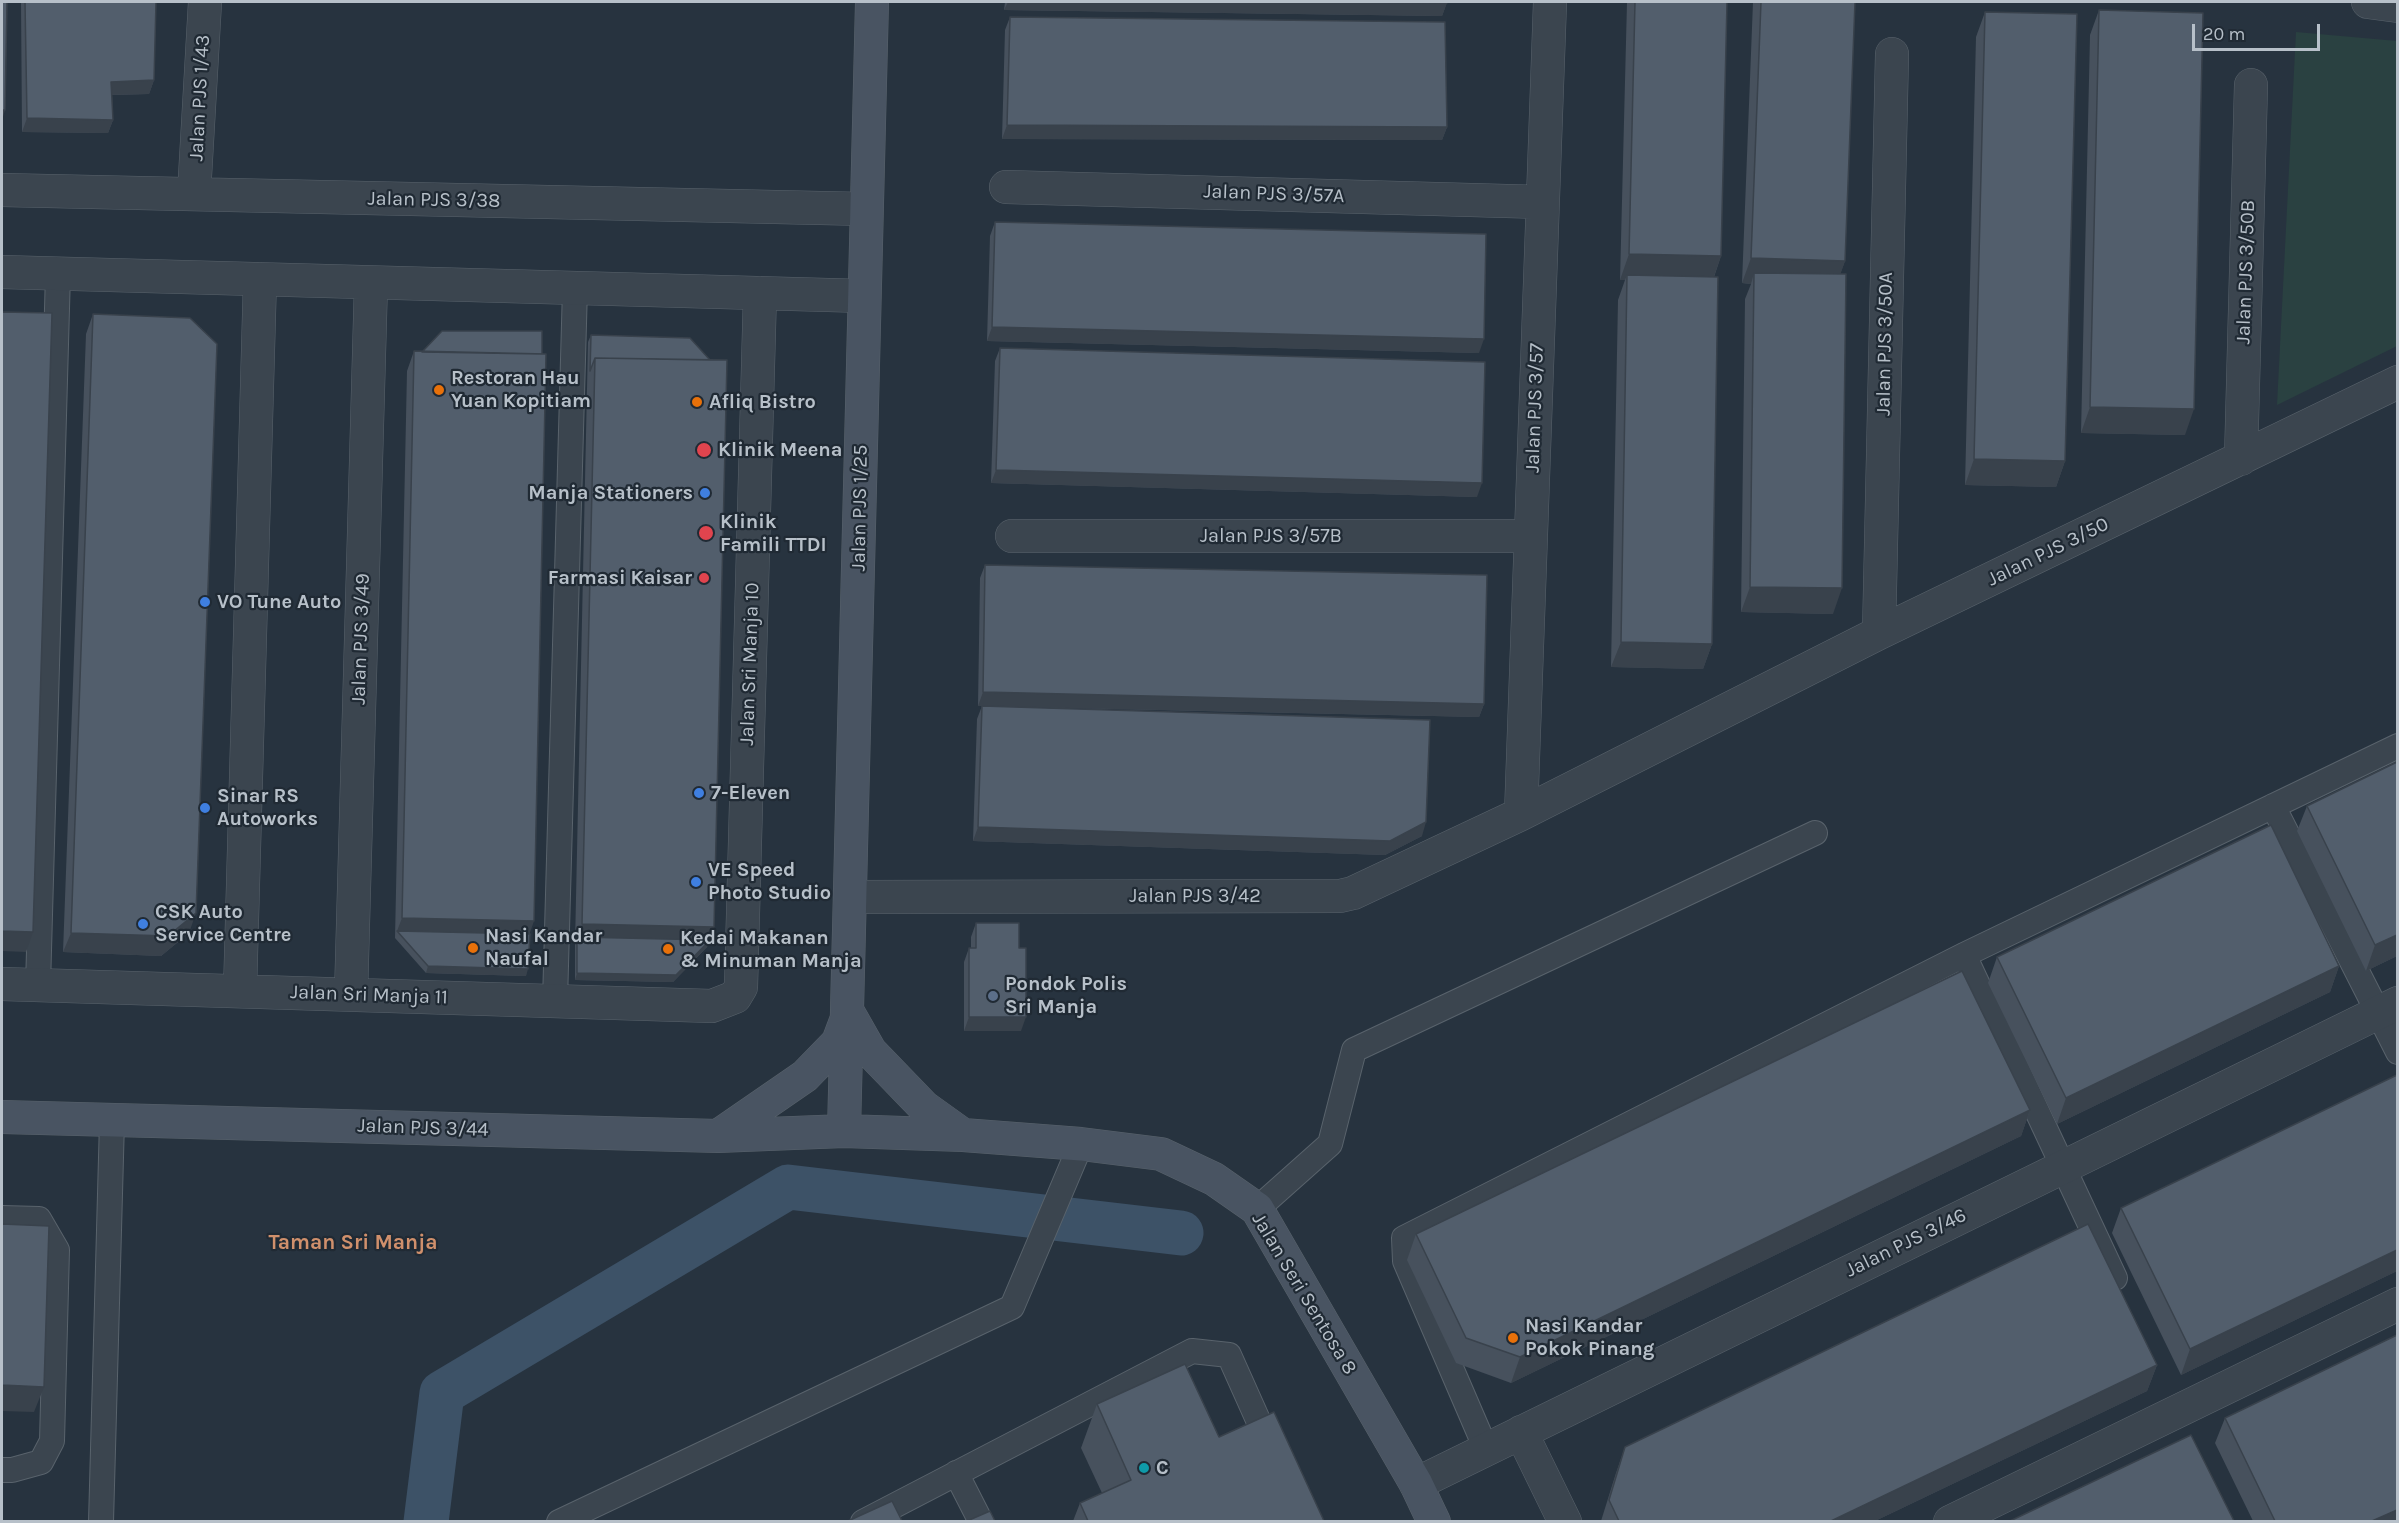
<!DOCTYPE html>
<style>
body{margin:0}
#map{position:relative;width:2399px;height:1523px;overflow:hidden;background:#27333f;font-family:Karla,sans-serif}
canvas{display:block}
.frame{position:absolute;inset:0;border:3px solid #b7c0c9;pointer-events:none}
.scale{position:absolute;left:2192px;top:24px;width:128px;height:27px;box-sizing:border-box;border:3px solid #b7c0c9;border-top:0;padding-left:8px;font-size:18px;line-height:21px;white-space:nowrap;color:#b7c0c9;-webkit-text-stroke:4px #202a34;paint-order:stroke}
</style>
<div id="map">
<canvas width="2399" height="1523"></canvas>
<div class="frame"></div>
<div class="scale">20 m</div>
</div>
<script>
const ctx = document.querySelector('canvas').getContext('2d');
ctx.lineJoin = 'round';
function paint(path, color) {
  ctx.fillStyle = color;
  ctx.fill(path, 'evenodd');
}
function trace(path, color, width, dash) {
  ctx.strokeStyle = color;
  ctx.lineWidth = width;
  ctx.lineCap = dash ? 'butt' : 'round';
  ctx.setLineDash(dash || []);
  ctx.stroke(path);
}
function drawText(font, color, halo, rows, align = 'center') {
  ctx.font = font + ' Karla,sans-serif';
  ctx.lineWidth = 4.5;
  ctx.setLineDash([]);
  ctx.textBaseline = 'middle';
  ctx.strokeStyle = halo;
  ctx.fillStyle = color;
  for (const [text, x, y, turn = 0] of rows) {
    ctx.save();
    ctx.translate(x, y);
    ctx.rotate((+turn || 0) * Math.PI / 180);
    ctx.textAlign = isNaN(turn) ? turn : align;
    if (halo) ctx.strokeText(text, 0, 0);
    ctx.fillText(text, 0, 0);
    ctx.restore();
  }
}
const green = new Path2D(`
 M2296,32l101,9v305l-120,59z`);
const canal = new Path2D(`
 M426,1522l16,-129 346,-206 393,46`);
const service = new Path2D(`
 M2273,806l125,246
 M1964,955l151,323
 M38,986l20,-713
 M555,1001l20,-713
 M1257,1209l73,-65 24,-94 461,-217
 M2,1218l37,1 18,31 -5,191 -11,21 -29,8h-10
 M1486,1449l-81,-188 -1,-23 560,-283 434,-209
 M956,1473l25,49
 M101,1522l11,-401
 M559,1522l453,-215 69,-163
 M863,1522l329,-171 37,4 42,94`);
const pedestrian = new Path2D(`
 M1950,1522l448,-218`);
const minor = new Path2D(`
 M2368,2l30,4
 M1006,187l536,15
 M2,190l864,19
 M194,194l11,-192
 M2,272l862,24
 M2241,459l10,-374
 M1012,536h519
 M1879,633l13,-579
 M1521,814l29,-812
 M852,897l488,-1 13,-3 168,-79 358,-181 519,-251
 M2,984l710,22 23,-9 6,-10 19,-694
 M240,991l20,-712
 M351,995l20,-712
 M1521,1432l44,90
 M1416,1484l982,-481`);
const secondary = new Path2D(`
 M849,1014l21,37 54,56 39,28
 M2,1117l716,19 126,-5 119,4 118,9 80,10 53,25 43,30 159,275 18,38
 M844,1131l28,-1129
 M718,1136l87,-60 33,-34 9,-24`);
const wall = new Path2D(`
 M21,2h135l-2,78 -5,14 -37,1 1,25 -5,13 -86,-1z
 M1005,2h442l-5,14 -438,-6z
 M1627,2h100l-6,254 -7,21 -2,367 -9,25 -92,-2 7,-367 7,-20h-5z
 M1753,2h102l-10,259 -5,13 -7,340 -92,-2 4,-313 6,-15 -9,-1z
 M2099,10l86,425 -104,-2 9,-398z
 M1985,12l80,449 -9,26 -91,-2 11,-448z
 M1010,17l437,110 -5,13 -440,-1 3,-109z
 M995,222l484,131 -492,-12 3,-105z
 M93,314l96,619 -28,23 -98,-4 23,-618z
 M591,335l123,592 -7,20 -34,35 -98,-2v-36l13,-602z
 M1000,348l477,149 -486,-14 4,-122z
 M414,351l116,583 -4,42 -100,-3 -31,-35 12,-567z
 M985,565l499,139 -5,13 -462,-10 405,129 -37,19 -412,-14 4,-122 5,-13h-4l2,-128z
 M2307,806l90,150 -31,15 -69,-140z
 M976,923l43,25 2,83h-57v-69l5,-14h2v-11z
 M1997,957l342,9 -9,26 -273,132 -69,-141z
 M2397,1075v196l-216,104 -69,-142 9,-25z
 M2030,1110l-9,26 -510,247 -55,-20 -49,-103 9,-26z
 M2157,1365l-10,26 -272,130h-274l15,-48 9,-26z
 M1097,1404l122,33 105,84h-251l7,-18 22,-10 -21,-45z
 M2225,1418l172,103h-144l-38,-78z`);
const shadedWall = new Path2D(`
 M1008,2h358l81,1 -5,13 -438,-6z
 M154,80l-5,14 -43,1 5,-13z
 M2,110h3l-3,10z
 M27,118l86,2 -5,13 -86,-1z
 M1007,125l440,2 -5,13 -440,-1z
 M1629,254l92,2 -9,26 -85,-7 -2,5h-5z
 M1751,258l94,3 -9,26 -82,-14 -3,11 -9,-1z
 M992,327l492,12 -5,14 -492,-12z
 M2090,407l104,2 -9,26 -104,-2z
 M1974,459l91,2 -9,26 -91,-2z
 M996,470l486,13 -5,14 -486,-14z
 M1750,587l92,1 -9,26 -92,-2z
 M1621,642l91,2 -9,25 -92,-2z
 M983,692l501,12 -5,13 -501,-11z
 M1426,822l-4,14 -37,19 -412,-14 5,-14z
 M196,913l-7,20 -28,23 -98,-4 8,-19z
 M402,918l132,3 -7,20 -130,-10z
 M582,924l132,3 -7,20 -34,35 -98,-2 2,-7v-36l-2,7z
 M2,931l31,1 -7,20 -24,-1z
 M2397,935v21l-31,15 9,-26z
 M428,966l100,3 -2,7 -100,-3z
 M2339,966l-9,26 -273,132 9,-26z
 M969,1017h57l-5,14h-57z
 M2030,1110l-9,26 -510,247 9,-26z
 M2397,1250v21l-216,104 9,-26z
 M2157,1365l-10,26 -272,130h-44z
 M2,1385l42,2 -10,25 -32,-1z
 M2397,1510v11h-25z`);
const building = new Path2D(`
 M2,2h5l-2,108h-3z
 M25,2h131l-2,78 -43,2 2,38 -86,-2z
 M1366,2h81v1z
 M1635,2h92l-6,254 -92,-2z
 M1761,2h94l-10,259 -94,-3z
 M2099,10l104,3 -9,396 -104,-2z
 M1985,12l92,2 -12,447 -91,-2z
 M1010,17l435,5 2,105 -440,-2z
 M995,222l491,12 -2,105 -492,-12z
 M1754,273l92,1 -4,314 -92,-1z
 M1627,275l91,2 -6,367 -91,-2z
 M2,312l50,1 -19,619 -31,-1z
 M93,314l97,4 27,26 -21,569 -28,23 -97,-3z
 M442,331h100v23l-120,-2z
 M591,335l99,3 20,22 -115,-2 -5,13z
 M1000,348l485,14 -3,121 -486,-13z
 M414,351l132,3 -12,567 -132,-3z
 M595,358l132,2 -13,567 -132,-3z
 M985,565l502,10 -3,129 -501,-12z
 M982,706l448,14 -4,102 -36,19 -412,-14z
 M2397,762v173l-22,10 -68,-139z
 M2271,825l68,141 -273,132 -69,-141z
 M976,923h43v25h7v69h-57v-69h7z
 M397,931l133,3 -2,35 -100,-3z
 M577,937l133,3 -34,35 -99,-2z
 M1962,971l68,139 -510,247 -54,-19 -50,-104z
 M2397,1075v175l-207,99 -69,-141z
 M2,1224l47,2 -5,161 -42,-2z
 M2088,1224l69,141 -326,156h-212l-10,-21 16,-53z
 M2397,1335v175l-25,11h-97l-50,-103z
 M1185,1364l34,73 55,-25 50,109h-236l-8,-18 51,-23 -34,-76z
 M2191,1435l43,86h-224z
 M892,1501l10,20h-54z
 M990,1511l5,10h-28z`);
const markers = [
 [439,390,6,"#e8710a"],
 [697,402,6,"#e8710a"],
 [704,450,8,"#e0444e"],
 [705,493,6,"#3f7fe0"],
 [706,533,8,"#e0444e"],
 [704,578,6,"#e0444e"],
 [205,602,6,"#3f7fe0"],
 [699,793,6,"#3f7fe0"],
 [205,808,6,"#3f7fe0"],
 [696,882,6,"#3f7fe0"],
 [143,924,6,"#3f7fe0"],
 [473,948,6,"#e8710a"],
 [668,949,6,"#e8710a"],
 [993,996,6,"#5c6f8a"],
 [1513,1338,6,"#e8710a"],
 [1144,1468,6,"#0f9aa8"]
];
const streetNames = [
 ["Jalan PJS 1/43",200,98,-87],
 ["Jalan PJS 3/57A",1274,194,2],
 ["Jalan PJS 3/38",434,200,1],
 ["Jalan PJS 3/50B",2246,272,-88],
 ["Jalan PJS 3/50A",1885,344,-89],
 ["Jalan PJS 3/57",1535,408,-88],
 ["Jalan PJS 1/25",860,508,-89],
 ["Jalan PJS 3/57B",1271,536],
 ["Jalan PJS 3/50",2048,552,-26],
 ["Jalan PJS 3/49",361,639,-88],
 ["Jalan Sri Manja 10",750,664,-88],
 ["Jalan PJS 3/42",1195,896],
 ["Jalan Sri Manja 11",369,995,2],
 ["Jalan PJS 3/44",423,1128,2],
 ["Jalan PJS 3/46",1906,1243,-26],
 ["Jalan Seri Sentosa 8",1304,1294,59]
];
const poiNames = [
 ["Restoran Hau",451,378],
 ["Yuan Kopitiam",451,401],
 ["Afliq Bistro",709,402],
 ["Klinik Meena",718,450],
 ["Manja Stationers",693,493,"right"],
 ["Klinik",720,522],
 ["Famili TTDI",720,545],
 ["Farmasi Kaisar",692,578,"right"],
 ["VO Tune Auto",217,602],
 ["7-Eleven",711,793],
 ["Sinar RS",217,796],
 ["Autoworks",217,819],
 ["VE Speed",708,870],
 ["Photo Studio",708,893],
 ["CSK Auto",155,912],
 ["Service Centre",155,935],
 ["Nasi Kandar",485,936],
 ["Naufal",485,959],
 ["Kedai Makanan",680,938],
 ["& Minuman Manja",680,961],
 ["Pondok Polis",1005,984],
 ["Sri Manja",1005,1007],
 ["Nasi Kandar",1525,1326],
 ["Pokok Pinang",1525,1349],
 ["C",1156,1468]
];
const neighbourhoodNames = [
 ["Taman Sri Manja",353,1243]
];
paint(green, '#2a4141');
trace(canal, '#3d5267', 45);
trace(service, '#59636c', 26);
trace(pedestrian, '#59636c', 34);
trace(minor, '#59636c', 34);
trace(secondary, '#59636c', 34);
trace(service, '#3b454f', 24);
trace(pedestrian, '#3b454f', 33);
trace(minor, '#3b454f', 33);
trace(secondary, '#495462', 33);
paint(wall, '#47515d');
paint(shadedWall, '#39424c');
paint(building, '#525e6c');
trace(building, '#39424c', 1.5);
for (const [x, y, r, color] of markers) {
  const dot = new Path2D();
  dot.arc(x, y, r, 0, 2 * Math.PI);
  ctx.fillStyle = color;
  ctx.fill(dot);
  trace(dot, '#202a34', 2);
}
drawText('20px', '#b7c0c9', '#202a34', streetNames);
drawText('bold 20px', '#b7c0c9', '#202a34', poiNames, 'left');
drawText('bold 21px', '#d0906c', '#202a34', neighbourhoodNames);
</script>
